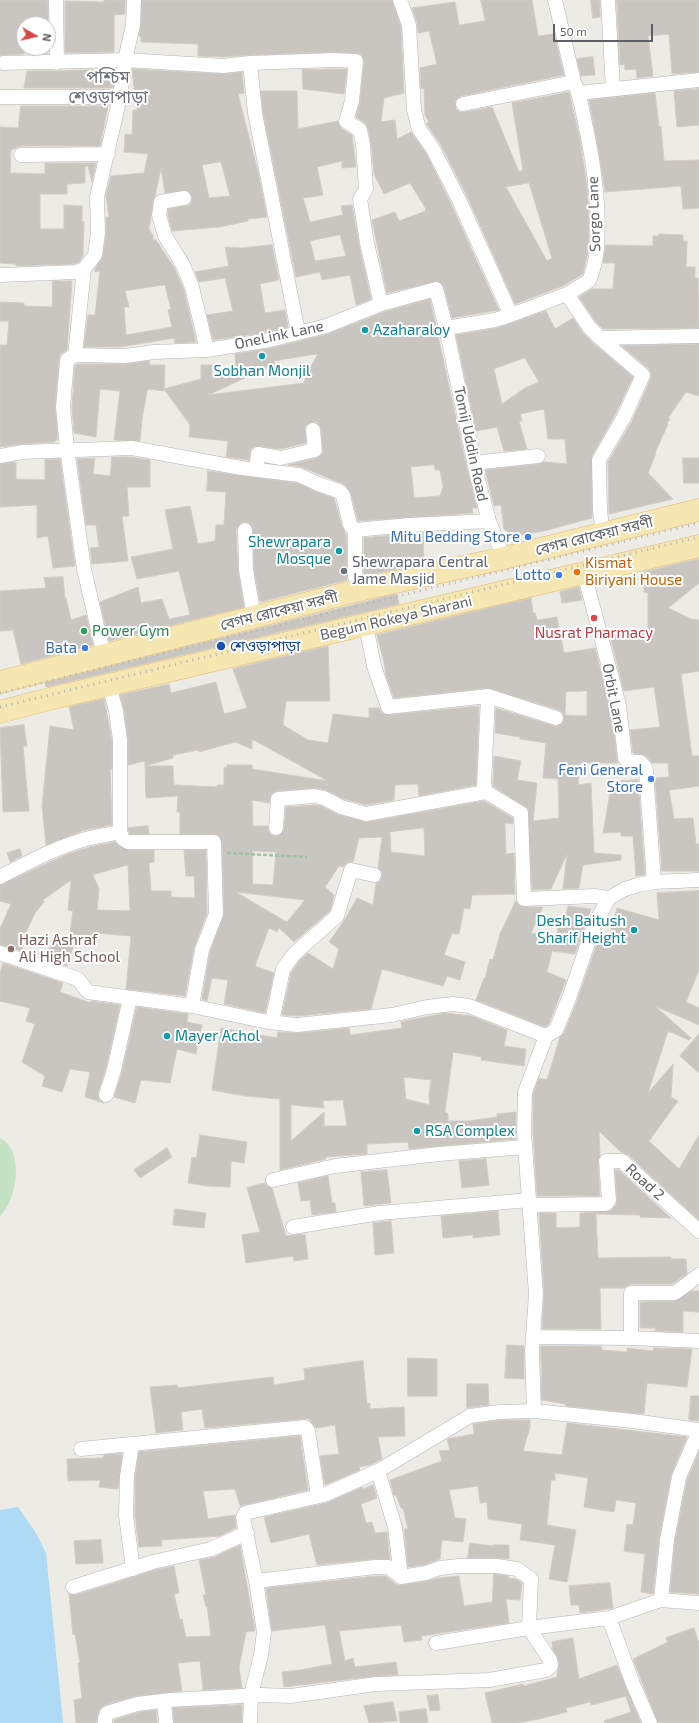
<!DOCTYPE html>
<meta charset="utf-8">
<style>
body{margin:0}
#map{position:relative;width:699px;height:1723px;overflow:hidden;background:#edebe5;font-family:"Exo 2",sans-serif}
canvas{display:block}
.north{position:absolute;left:16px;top:16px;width:40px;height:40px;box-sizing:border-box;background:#fff;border:1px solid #bebfc1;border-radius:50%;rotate:98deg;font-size:11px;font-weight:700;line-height:16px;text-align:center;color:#5d6064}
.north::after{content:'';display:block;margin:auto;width:14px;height:18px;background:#d54644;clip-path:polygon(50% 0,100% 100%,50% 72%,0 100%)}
.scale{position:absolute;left:553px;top:24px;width:100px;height:18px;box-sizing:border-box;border:2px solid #5d6064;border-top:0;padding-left:5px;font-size:12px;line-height:14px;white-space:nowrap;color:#5d6064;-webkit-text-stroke:3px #fff;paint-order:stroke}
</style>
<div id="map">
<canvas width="699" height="1723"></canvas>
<div class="north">N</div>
<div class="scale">50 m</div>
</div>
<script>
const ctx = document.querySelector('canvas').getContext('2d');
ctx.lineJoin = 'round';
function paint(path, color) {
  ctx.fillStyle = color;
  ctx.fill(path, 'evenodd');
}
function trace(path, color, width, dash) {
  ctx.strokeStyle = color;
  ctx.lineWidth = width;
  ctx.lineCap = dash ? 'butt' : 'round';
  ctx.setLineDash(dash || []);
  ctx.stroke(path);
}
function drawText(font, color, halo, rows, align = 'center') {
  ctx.font = font + ' "Exo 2","Noto Sans Bengali",sans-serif';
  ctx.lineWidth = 4;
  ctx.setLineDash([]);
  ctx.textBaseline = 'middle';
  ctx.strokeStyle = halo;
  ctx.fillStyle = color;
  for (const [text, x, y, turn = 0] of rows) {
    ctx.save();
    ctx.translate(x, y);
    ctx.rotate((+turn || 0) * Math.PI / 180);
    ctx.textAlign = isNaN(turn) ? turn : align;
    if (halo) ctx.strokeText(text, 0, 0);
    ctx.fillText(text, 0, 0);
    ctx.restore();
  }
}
const green = new Path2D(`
 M0,1138c25,12 17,62 0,78z`);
const water = new Path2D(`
 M18,1507l18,26 10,20 17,170h-63v-213z`);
const building = new Path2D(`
 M0,0h48v24h-24v30l-24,1z
 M104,0h21v14l-11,1v37l-49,1v-52l39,1z
 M142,0h250l9,27 3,66 -20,5 -3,24 14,-2 2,19 14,-7 15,21 25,51 48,106 -47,8 -8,-31 -6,-6 -51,12 -15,-73 23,-8 4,9 27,-10 -1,-2h1l-16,-26 -26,11 -10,-20 -3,-31 -3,-15 -3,-5 -9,-6 4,-15 4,-40 -3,-8 -5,-1 -23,-1 -83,3 -27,2 -25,-1v-12l-57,-2v-6h-2l2,-11z
 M481,0h51l6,36 16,-2 10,41 -103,21 -6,5 1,8 4,3h5l27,-5 27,65 4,-2 -11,-67 57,-11 11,48 7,46 2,31v30l-6,27 -20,12 -48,18 -48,-108 -26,-51 -14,-20 -1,-1 3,-2 -4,-7 -1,-27 -3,1 -1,-21 17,-4 -8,-33 -11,2 -1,-11 -5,-14 43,-6 4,23 26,-4zM529,183l23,75 -5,3 -41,-74z
 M591,0h9v17l-7,1z
 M617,0h82v72l-27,2 -3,-40 -21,2 5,40 -16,2 -1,-9 -11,1 -1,-6 -4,1z
 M48,32v21l-19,1v-6h19z
 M593,57l2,18 -14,1 -4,-17z
 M114,69l-1,19h-89l3,-17h31z
 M132,69l91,5 19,-2 2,21 -6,1 20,78 9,45 -19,2v2l-29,6 -47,4 -4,-15v-7l21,-4 3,-4v-5l-5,-6 -22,3 -4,-25 -6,28 -2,5 -4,28 4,7v4h3l19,29 9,21 12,52 -21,1 -1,-5 -54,9h-36l4,-32h7l5,-44 -5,1v-3l8,-13 3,-22v-17h3l-3,-23 5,-18 33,-3 4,-19 -24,-2 1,-18 7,1 1,-25h4zM221,162l9,34 -21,2 -7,-33zM165,285l6,24 -3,1 4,17 -46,8 -2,-28h5l-4,-16z
 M333,69h14l-3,25 -41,-5 -1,-19z
 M699,89v36l-22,2 -3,-36z
 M261,91h36l1,38 40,-8 3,7 11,7 4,32 -14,1v-7l-25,6 6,28 -20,3 7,24 33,-7 -2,-9 11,-1 7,40 12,54 -15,6 -6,-30 -28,5 -2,-8 -24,5 -33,-165zM340,235l6,21 -31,5 -5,-20z
 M655,93l4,34 2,-1 3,35 35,-1v48l-16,1 -2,-23 -76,6 -6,-39 -10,-53z
 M21,106h87l-8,40h-79l-10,4 -1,23 35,1v-11h51l-4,19 -4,-16h-3v17l-18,1v10h-27v35h24v-24l18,1v16l2,-1 -1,35 -4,6 -5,2 -58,2v-2l-16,-1v-136l18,1z
 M659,234l24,1v6h4l-1,26h9v11h3l1,50 -96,1 -7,-7 -17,-25 13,-8h21l2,-26h-12l3,-18 47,1v-10h6z
 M272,245l7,35 -19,4 5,29 20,-3 3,17 -20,5 -55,8 -6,-25 26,-4 -8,-33 -26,4 -4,-10 34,-6 -4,-19 16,1z
 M53,281h19l-5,69 -7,5 -1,4 -4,47 3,33 -4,3 -32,2 -22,3v-102h7l2,-24h-9v-19l24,1v3l28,1z
 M430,299l36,165 11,44h-5l1,5 -115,8 -7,-28 -6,-8 -43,-18 -14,-2 29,-7 6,-5 -2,-24 -4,-7h-5l-7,4 1,17 -25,6 -26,-3 -4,3 -2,11 -23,-3 2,-16 -39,-4 1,-12 -26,-36 37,-10v-14h11v10l16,-4 8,-4 -1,-13 37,-6 56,-14 56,-22zM318,354l-11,19 -3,10 -96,12 67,-31 -1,-3zM434,465l1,5h5l3,17 -3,9 -26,2 -3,-31z
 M546,311l9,18 18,-11 10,15 11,11 39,33 -17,36 -24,43v62l-48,13 -24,4 1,6h-1l-16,-12 -3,-24 -7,1 -9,-36 54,-6 5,-2 23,2 -2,-25h-17l-4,-30 -24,5 2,7h-3l8,28 -23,2 -7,-24 -21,4 -20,-96 41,-7zM525,358l14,24 -14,6 -23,16 -8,-35z
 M699,344v52l-13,-4 -18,26 2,1 -3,4 1,1 -13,29h1l-8,20 25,26 -64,15 -1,-52 24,-41 19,-43v-4l-2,-5 -27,-23z
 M149,361l1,4h15l-1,26 -15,-2 -2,2 -5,28 -2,22 -26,-1 6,-49 -20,-2 -4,48 -22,-4 -2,-26 3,-42 2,-1h48z
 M112,457h19l19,3v27h-23l2,29h-7l6,45 -36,3 -2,-16 9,-1 -3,-22h-10l-9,-66 18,-1 -2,16 17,2z
 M683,458h16v25h-15z
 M60,459l15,107 -22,2 -5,-32 -11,2v-33l-37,2v-43l16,-2v17l29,1v-20z
 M208,471l89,12 37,15 8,29 4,7 1,46 -87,22 -6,-33 -1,-40 -4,-6 -5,-1 -6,4 -2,4 2,40 6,37 -135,34 -9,-39 38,-15 3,16 21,-4 7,20 21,-4 -11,-44 -42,8 -6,-22 42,-8 -8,-39 25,-4 8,38 17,-3 1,-16h8l2,-33 -19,-1z
 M423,533l1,30 -60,13v-38z
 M699,559v24l-31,25 23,11 8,1v51l-18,3 11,82h7v30l-30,4 5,29 19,-1 3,26h3v27h-37l-7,-93 14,-1 -1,-14h-16l-6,-7 -13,-3 -3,-23 30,-3 -6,-40 -30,4 -14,-55 32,-2v-2l6,-1v-38l-4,-1v-20z
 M63,577l2,21h1l5,22 15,-5 7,30 -72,19 -8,-34 -13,1v-40l46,-3 -2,-10z
 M579,587l3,13 -20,3 -2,-11z
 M397,594l2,10 -353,83 -1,-4z
 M531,598l2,15h2l2,7 20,-3 7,36 31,-5 15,58v11h2l5,42 1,4h-38l-2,22 13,-2 3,70 27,2v5l-38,5 -4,23 -16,1 4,-35 -16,35 -19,1 -4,-81 -35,-23v-2l1,-28 27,5 -4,19 20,3 -4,38 26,-3 -1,-39 -15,-1 3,-35 -26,-4v-2l-25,-4 1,-25 58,18h4l6,-5 -1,-8 -4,-3 -71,-22 -94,10 -8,-22 -2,-14 -7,-27zM587,691v25l-22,-1 1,-23z
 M328,646l2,55h-44l-3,24 25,15 20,3 5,-29 36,4v-10h10l3,5 7,2 90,-9 -3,79 -57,11 -1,-12 -23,1 -1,15 -28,5 -22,-6 -18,-9 -10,-2 -39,3 -6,3 -2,9 -17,-3 1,26h15v5l3,4 5,1 4,-1 4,-6 2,-22 28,-2 7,1 18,9 28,7 117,-21 29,17v6l-8,-1 1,31 8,-1 1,41 -43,1 -2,14 -6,-1 -5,26 -7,-1 -8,22 21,7 -5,18 -13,-4 -4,10 -61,-17 -11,40 -74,7 -15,-1 9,-42 9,-13 8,-7 25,16 6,-20 -10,-7 16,-23 12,-21 16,7 3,-22 4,-2 2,-5v-4l-4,-4 4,-31 -23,1 -6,24h-5l-5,5 -4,-1 -14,21 9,8 -4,16 -36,31 -15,-14 -2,4 -8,-4 -14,38 19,7 -9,40 -41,-9 4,-24 -16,-2 -5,23 -5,-2 8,-47 14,-38 -2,-73 -4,-6 -4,-1h-34v-22h-3l1,-16 -32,2 -1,-32h28l1,19 43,2v-2h7v-18l3,1v-3h25v4l76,12 -76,-42v10l-17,-7 -36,10 -1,-2 -25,5v3l-28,8v-5l-17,4v-26l-4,-29 -4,-15 49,-11 2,9 45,-11 8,32 23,-6 -14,-39zM424,828l1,28 -34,-4 -1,-20zM253,851l23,1 -3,33 -20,-1zM236,892l69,8 -18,22z
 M104,699l8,42v28h-2l2,56 -27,5 -39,15 -4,-39 8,-80 24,4 -5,-23z
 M24,725l3,21h-4l6,65 -26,1 -3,-84z
 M638,780l7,95 -9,1 -3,-40h-12v-4l-18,1 9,-51z
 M148,826l1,8h-19l-2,-4v-2z
 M115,842l4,4 9,4h26v12l-5,1 2,28h20v6l24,1 -1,-22h-8l-2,-26h22l1,63 -13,35 -9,48 -59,-7 5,-53 -35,-3v4l-26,-3 3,-23 -5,-1 3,-30 -28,20 1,2 -9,11 -14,30 3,1 -3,7 -21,-6v-16l11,-25 -11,-3v-16l65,-30 25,-8zM128,865l2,46 -33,-1 2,-21 -6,-14z
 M20,849l2,7 -12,6 -3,-9z
 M699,891v79l-13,32 13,6v17l-44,-19 36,32 -2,2 -21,-9 -20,62 25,-29 -2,33 7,4 -29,40 30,28 20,-34v85l-71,-65 -7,-3 -22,-21 1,24 -2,7 2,34h-63l-4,-64v-38l6,-16 8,2 13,-43 4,-4 13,-32 20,-57 10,2 10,-38 42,12 -2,-27z
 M516,901l4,5 4,1h19l-12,26 25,6 2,-12 4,1 6,-22 23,3 -16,45 -23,-3 -5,21 19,8 -17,44 -4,3 -69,-27 8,-22 1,1 5,-20 3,1 7,-26z
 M54,937l20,7 -7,22 -21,-7z
 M3,963l60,20 -3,9 31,11v-2l29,4 -14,63 -8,25 1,7 5,3 -19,-6 5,-25 -20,-3 -8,23 -20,-6 3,-10 -23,-14 13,-38 -9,-3 4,-13 -30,-7v-26z
 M137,1007l51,7 -1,8 15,3 -6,29 -19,-5 -7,34 -29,-3 -6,23 -21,-6 8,-25z
 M446,1013l25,3 36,14 -3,16 22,3 -2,17 -43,-6 1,-3 -29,-5 -8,60 3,2v7h20l29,-4v-3l19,-2v27l-107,10 -1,-7 -41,2v10l-42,3 1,2 -46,11v-71l-35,-3 -33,-6 9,-62 56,10 1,-6 20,1 51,-5 1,7 52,-7 -1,-6zM404,1077l27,3 -2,16 1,9 -24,-6zM343,1100l4,26h-23v-14l-33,29v-36l33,3 -1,-7z
 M699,1034v39l-19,-17z
 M200,1135l47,7 -3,21 -13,-2 -1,26 -23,-1 -19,-3 4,-26 4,1z
 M167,1148l5,9 -32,21 -6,-8z
 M486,1159l3,26 -27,3 -3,-27z
 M387,1170l4,33 -27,3 -3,-34z
 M615,1170h4l52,48 -31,-1v-2l-44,-1 2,44 73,-1v2h15l1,15 -15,10h-41l-7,4h-24l1,41h-59l2,-36 -5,-80h17v15l24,-1v-14l30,-2 6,-6 1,-5z
 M328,1176l4,27h3l1,9 -24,3 -2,-15 -9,1 -3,-18z
 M265,1183l2,3 5,2 14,48 19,-2 3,25 -14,2 -1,-5 -47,7 -4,-28 18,-3 -13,-44z
 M175,1209l31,4 -2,15 -31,-3z
 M498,1211l2,24 -27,3v-3l-30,3 -2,-22z
 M391,1221l3,32 -19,2 -2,-32z
 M692,1291h7v21l-16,-1v21l-28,-1 1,-3h-16v-26l35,-1z
 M507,1345l17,1v33l-19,-1z
 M541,1346h60l1,4 25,2v-4l26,3 1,-3 38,1 -5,38 -40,-4 -3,31 -79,-8 1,-2 -24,-4z
 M408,1358l29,1v37h-29z
 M363,1361l4,43 3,-1v6l34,-2 1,29 -27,1 4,22 -12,6 -11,2 1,3 -35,15 -5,-29 19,-2 -4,-29 -19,3 -7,-9h-5l-99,9 -3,-19 -21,3 2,18 -27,3 -6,-46 27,-2 1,3 95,-11 1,8 31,-5 -1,-11z
 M467,1384h21l1,21 -22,3z
 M691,1396h8v25l-10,-1z
 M501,1420h29v7l-7,24 39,4 5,-32 120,14 -16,38 -12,64 -6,55 -12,-2 4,-38 -21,-3 3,-27 6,1 3,-22 -20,-3 -2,12 -30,-5 4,-29 -33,-5v7h-4l-4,45 29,5 -9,52 -18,-3 6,-34 -35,-5 2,-16 -34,-5 -1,-17 -7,1 -2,-17 -29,4 6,28 11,1 -3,23 -21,-2 -2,19 -16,6 -16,2 -4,-38h4l-5,-21h-2l-5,-13 -2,1 -4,-16 52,-19 -3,-10 11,-1 -3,-11 27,-5 -1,-10z
 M300,1436l8,54 -68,16 -5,-17 -32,2 5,28 27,-4 1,13 -16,8 -59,4 1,6 -23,1 -4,-31v-39l4,-25z
 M699,1452v142l-29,-2 5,-51 12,-61z
 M122,1454l-4,35 -19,-2 1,-7 -32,1 -1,-22 36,-1 1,-3z
 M373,1485l4,13 -16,6 5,19 6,-1 3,11 12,-1 3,27h-16l-57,6 -8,-31 -38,9 -7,-26 62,-14 36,-16 1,2z
 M101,1540l2,23 -27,1 -2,-23z
 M470,1543l23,3v-1h16v14l-12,-1h-29z
 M240,1545l15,86 -9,1 -7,35 3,21 -39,2 -3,-29 -22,2 4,28 -46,5 -31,9 -6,5 -3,13h-20l-2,-23 8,-2 -4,-35h2l-5,-29 -2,1 -4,-41 7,1 79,-25 19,-4 5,27 -5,1 6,26 2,-1 4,18 25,-1 -4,-30 -1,1 -3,-12h3l-7,-35 15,-3z
 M494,1574l15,2 -1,2 8,1 6,4 -2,17 -14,-1 3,24 -88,13 1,4 -18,2 -3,-17 -62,6 6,30 8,-3 2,9 41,-5 2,13 -23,1 -91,11 -2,-15 18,-2 32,-6 -7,-39 -53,6 -6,-43 110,-12h10l11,9h5l25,-4 11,-3 21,-2 5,30 28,-4z
 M610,1583l3,25 -33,5 -1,-8h-8l-2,-19z
 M694,1628l5,16v79h-41l-25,-64 35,-17 -2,-4z
 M573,1638l6,41 38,-14 24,58h-36l-1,-2 27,-9 -5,-16 -34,9 -2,-3 -24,6 1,4 -24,6 -25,5h-26l-7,-30 38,-9 1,2 33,-9v-5l2,-7 -2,-9 -4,-6 -1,-8z
 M438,1695l2,15 -10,1 -3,-15z
 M393,1702l4,19 -28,2 -5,-17z
 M242,1705v18h-68l-1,-15z
 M426,1709l2,14h-28l-1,-11z
 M156,1710l1,13h-43v-3l25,-8z`);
const path = new Path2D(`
 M227,853l80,4`);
const street = new Path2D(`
 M56,0l1,63
 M400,0l9,25 5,85 5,19 14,20 26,51 52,115
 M608,0l5,89
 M3,63l122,-3 98,6 27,-3 83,-3 23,1 -4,40 -6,20 14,9 3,14 3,45 -6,10 7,44 14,61
 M250,63l5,50 43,219
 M579,93l120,-13
 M0,97h120
 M463,104l111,-22
 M21,155l87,-1
 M184,198l-23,4 -2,13 6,21 18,29 9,22 15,63
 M0,275l76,-3 8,-3
 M567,294l22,33 11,11 99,-2
 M446,328l49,-8 16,-5 56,-21 22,-13c4,-10 7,-22 8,-33 3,-41 -3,-84 -12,-125 -3,-14 -5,-28 -11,-41l-19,-82
 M600,338l43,37 -19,42 -25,43 1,51 3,22
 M75,355l50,1 29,-4 53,-2 63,-10 56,-14 55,-22 55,-15 10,39 32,152 11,41 15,37
 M0,456l22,-4 110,-4 109,20 58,7 19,9 21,7 4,4 7,30 5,5
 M474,463l64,-7
 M256,470l2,-16 23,4 34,-8 -2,-20
 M245,530l1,40 8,47
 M584,573l35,132 6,53 3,3 12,1 5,5 1,4 8,111
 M359,590l-4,-14v-46l54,-5 80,-4
 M366,625l8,41 14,41 100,-11 -4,89 2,7 35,21 3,86 71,-3 14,2
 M104,656l-20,-87 -17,-120 -4,-42 4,-47 8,-5 9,-86 11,-14 3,-22 -1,-36 23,-100 5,-37 8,-35 1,-25
 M109,685l7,26 4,29v92l3,7 5,3h86l2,72 -14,36 -10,56 76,16 29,3 95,-10 35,-8 26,-3 16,2 77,30
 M488,696l68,22
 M276,828l2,-29 36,-3 10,2 17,9 25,7 120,-22
 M0,877c27,-14 54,-29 83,-37 12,-4 25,-5 37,-8
 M0,953l78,26 10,13 104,14
 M272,1022l11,-53 11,-15 43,-38 14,-46 23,5
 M106,1095l8,-25 16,-72
 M273,1180l62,-14 104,-12 86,-7
 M529,1205l77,-1 3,-4 -3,-39h16l77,70
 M293,1227l87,-14 149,-13
 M533,1337l98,1 68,3
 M631,1338v-45h44l24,-18
 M534,1411l-2,-60 4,-57 -12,-162 1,-40 21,-56 10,-6 13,-32 26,-75 14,-25 16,-9 13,-4 16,-3 45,-2
 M132,1444l-5,32 -1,40 7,53
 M81,1449l224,-22 3,4 10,65
 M378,1471l17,56 6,50
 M73,1587l80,-25 58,-13 36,-16
 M661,1600l6,-60 12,-63 20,-46
 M609,1618l24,66 17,39
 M436,1643l93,-15 80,-10 52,-18 38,3
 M164,1701l2,22
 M105,1723v-5l2,-5 30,-9 33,-4 91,-5 30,1 85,-12 113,-4 57,-10 5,-4 -1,-6 -21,-32 2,-49 -14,-10 -20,-3h-38l-19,2 -14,5 -25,4 -12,-10h-14l-119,14
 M250,1723l1,-28 10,-40 3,-23 -8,-51 -13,-63 2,-5 79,-18 54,-24 92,-55 30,-4 34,-1 99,10 66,9`);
const primary = new Path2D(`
 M0,682l359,-92 145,-32 195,-48
 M0,712l49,-13 650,-153`);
const rail = new Path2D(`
 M0,693l699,-170
 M0,707l699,-170`);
const markers = [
 [365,330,4,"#0f9aa8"],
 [262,356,4,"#0f9aa8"],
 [528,537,4,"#3f7fe0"],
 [339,551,4,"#0f9aa8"],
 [344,571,4,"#6b7280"],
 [577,572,4,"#e8710a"],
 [559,575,4,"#3f7fe0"],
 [594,618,4,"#e0444e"],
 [84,631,4,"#2e9e5b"],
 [221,646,5,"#1a4fb4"],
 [85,648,4,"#3f7fe0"],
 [651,779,4,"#3f7fe0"],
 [634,930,4,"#0f9aa8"],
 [11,949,4,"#8d6e63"],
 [167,1036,4,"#0f9aa8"],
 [417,1131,4,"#0f9aa8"]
];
const streetNames = [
 ["Sorgo Lane",594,214,-92],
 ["OneLink Lane",279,335,-12],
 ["Tomij Uddin Road",471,444,78],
 ["বেগম রোকেয়া সরণী",594,536,-14],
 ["বেগম রোকেয়া সরণী",279,611,-14],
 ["Begum Rokeya Sharani",396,618,-13],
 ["Orbit Lane",614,698,79],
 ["Road 2",645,1182,42]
];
const cultureNames = [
 ["Azaharaloy",373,330],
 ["Sobhan Monjil",262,371,"center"],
 ["Shewrapara",331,542,"right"],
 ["Mosque",331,559,"right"],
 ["Desh Baitush",626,921,"right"],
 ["Sharif Height",626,938,"right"],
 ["Mayer Achol",175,1036],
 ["RSA Complex",425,1131]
];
const shopNames = [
 ["Mitu Bedding Store",520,537],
 ["Lotto",551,575],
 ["Bata",77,648],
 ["Feni General",643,770],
 ["Store",643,787]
];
const worshipNames = [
 ["Shewrapara Central",352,562],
 ["Jame Masjid",352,579]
];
const foodNames = [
 ["Kismat",585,563],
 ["Biriyani House",585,580]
];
const leisureNames = [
 ["Power Gym",92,631]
];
const healthNames = [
 ["Nusrat Pharmacy",594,633]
];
const transitNames = [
 ["শেওড়াপাড়া",230,646]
];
const educationNames = [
 ["Hazi Ashraf",19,940],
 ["Ali High School",19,957]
];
const quarterNames = [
 ["পশ্চিম",108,77],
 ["শেওড়াপাড়া",108,97]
];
paint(green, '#c6e2c4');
paint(water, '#aedaf5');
paint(building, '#c9c6c2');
trace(building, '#d1ccc4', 1);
trace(street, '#b2b5b8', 15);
trace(primary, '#e1b96b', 23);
trace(path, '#9ec2a6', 2.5, [4, 2]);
trace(street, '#fff', 14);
trace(primary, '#f5e6b2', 22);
trace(rail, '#b3b4b4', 3, [1, 5]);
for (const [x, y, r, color] of markers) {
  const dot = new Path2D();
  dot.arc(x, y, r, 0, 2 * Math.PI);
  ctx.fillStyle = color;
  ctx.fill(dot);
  trace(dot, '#fff', 1.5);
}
drawText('15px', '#5d6064', '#fff', streetNames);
drawText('15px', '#0d838f', '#fff', cultureNames, 'left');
drawText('15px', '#366cbe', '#fff', shopNames, 'right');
drawText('15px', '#5b616d', '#fff', worshipNames, 'left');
drawText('15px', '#c56008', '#fff', foodNames, 'left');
drawText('15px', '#27864d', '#fff', leisureNames, 'left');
drawText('15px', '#be3a42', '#fff', healthNames);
drawText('15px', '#164399', '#fff', transitNames, 'left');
drawText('15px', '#785e54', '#fff', educationNames, 'left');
drawText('17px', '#6e7276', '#fff', quarterNames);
</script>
